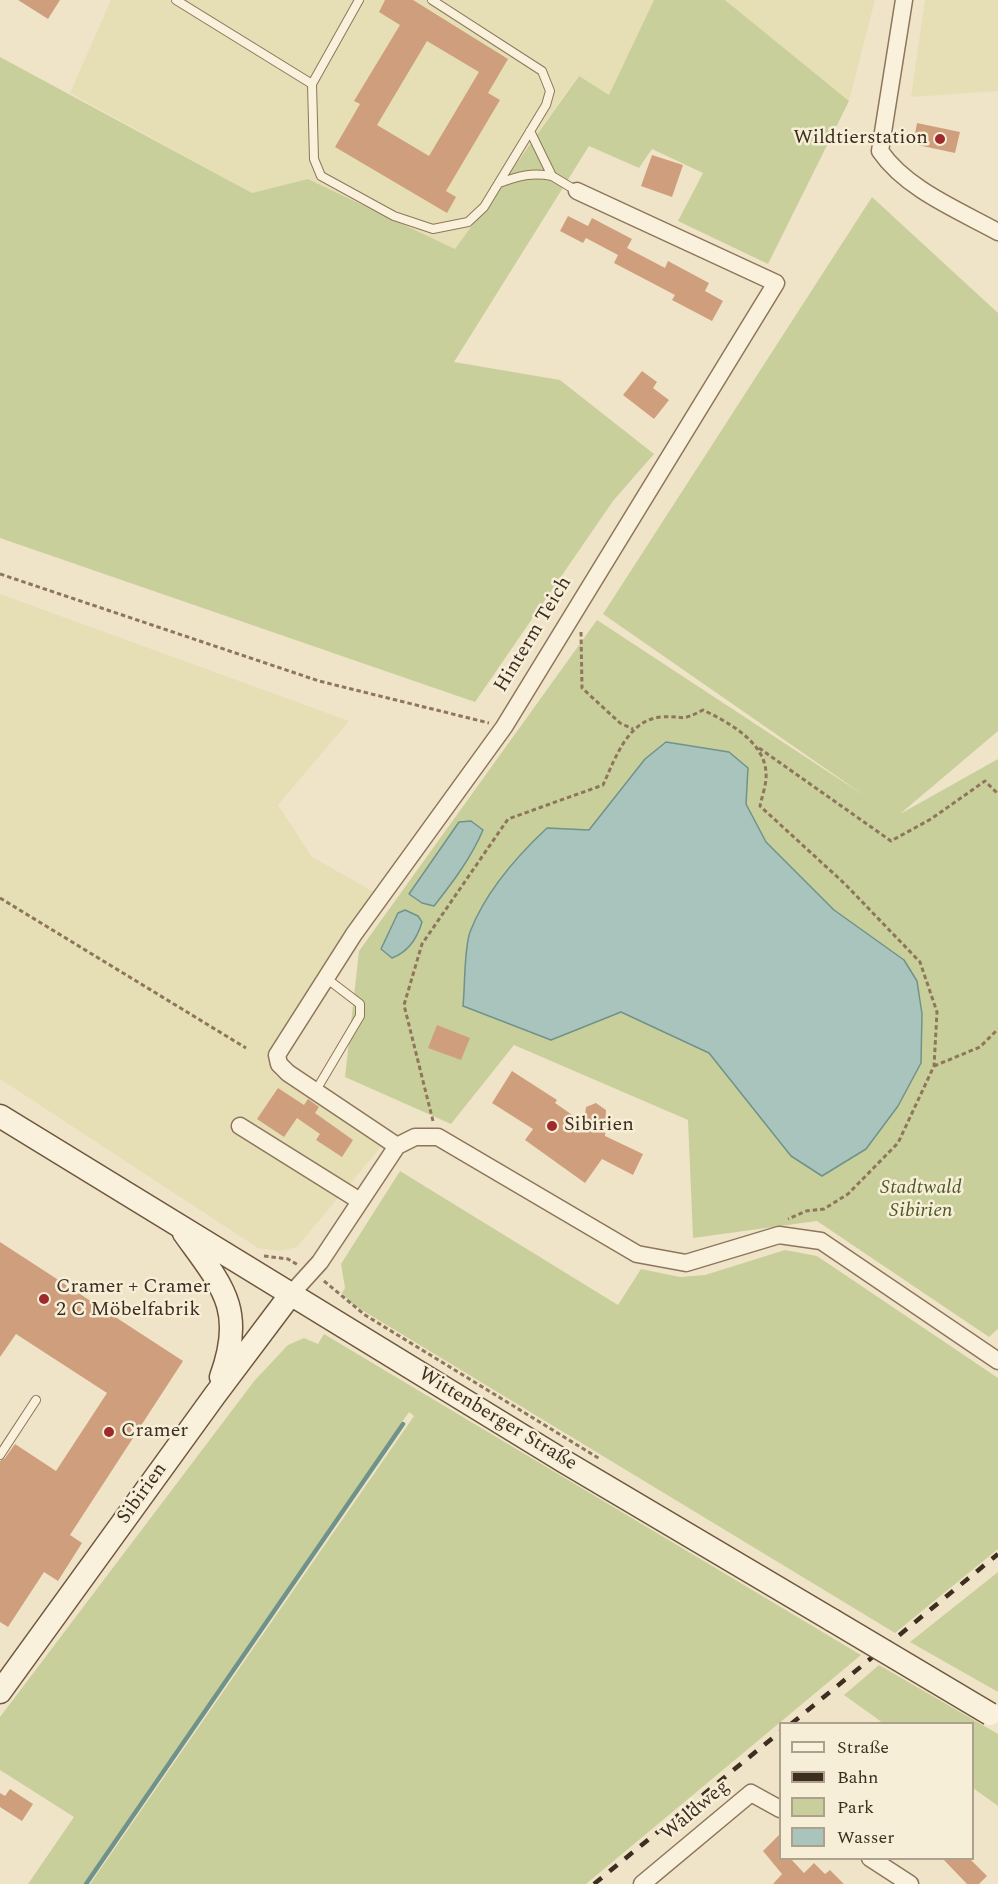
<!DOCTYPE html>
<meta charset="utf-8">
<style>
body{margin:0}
#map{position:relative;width:998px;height:1884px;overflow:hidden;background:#f0e4c8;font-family:Spectral,serif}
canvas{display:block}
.legend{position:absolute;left:779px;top:1722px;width:195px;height:138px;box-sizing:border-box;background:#f7eed8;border:2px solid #ada18e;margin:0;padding:8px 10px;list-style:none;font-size:18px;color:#3d2e20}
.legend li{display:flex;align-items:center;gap:12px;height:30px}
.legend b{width:30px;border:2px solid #ada18e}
</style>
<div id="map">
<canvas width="998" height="1884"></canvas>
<ul class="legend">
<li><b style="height:8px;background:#faf1dc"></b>Straße</li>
<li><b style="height:8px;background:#3d2e20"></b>Bahn</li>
<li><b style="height:16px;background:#c9cf9b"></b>Park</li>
<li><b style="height:16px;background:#a9c4bc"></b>Wasser</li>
</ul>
</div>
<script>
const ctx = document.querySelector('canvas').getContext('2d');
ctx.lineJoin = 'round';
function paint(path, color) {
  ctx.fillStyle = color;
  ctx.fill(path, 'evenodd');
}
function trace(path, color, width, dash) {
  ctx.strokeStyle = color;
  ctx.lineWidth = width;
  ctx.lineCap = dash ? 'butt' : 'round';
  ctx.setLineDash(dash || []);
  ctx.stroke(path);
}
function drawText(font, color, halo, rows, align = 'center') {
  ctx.font = font + ' Spectral,serif';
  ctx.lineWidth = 5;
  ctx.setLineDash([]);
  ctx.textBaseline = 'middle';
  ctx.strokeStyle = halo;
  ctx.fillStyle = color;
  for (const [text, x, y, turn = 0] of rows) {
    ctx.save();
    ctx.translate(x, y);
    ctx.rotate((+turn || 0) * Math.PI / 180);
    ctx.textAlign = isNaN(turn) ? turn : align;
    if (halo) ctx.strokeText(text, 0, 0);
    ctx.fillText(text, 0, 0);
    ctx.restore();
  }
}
const farmland = new Path2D(`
 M111,0h543l-45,96 -31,-20 -123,173 -147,-70 -56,14 -182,-100z
 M725,0h150l-26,101z
 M925,0h73v91l-87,6z
 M0,594l349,127 -71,84 34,52 76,43 -113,175 110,67 -88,105 -18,4 -21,-3 -258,-169z`);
const green = new Path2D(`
 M654,0h71l124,101 -81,163 -90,-43 25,-48 -51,-24 -13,19 -50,-22 -135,216 106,18 94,74 -41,47 -138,201 -475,-164v-481l252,136 56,-14 147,70 124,-173 30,19z
 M872,197l126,116v418l-98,83 98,-55v570l-9,8 -172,-116 -124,17 -5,-118 -174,-75 -63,79 -106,-47 14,-126 238,-331 268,176 -262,-182zM645,759l101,45 20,38 68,68 70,50 17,103 -23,43 -32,43 -75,7 -82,-103 -88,-41 -70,28 -82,-107c23,-40 44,-73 78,-105l42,2zM478,843l-32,48 -24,12 -13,-9z
 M400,1171l218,134 23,-36 39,8 25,-2 80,-25 32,6 181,122v171l-103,84 -543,-329 -10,-11 3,-5 -4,-24z
 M324,1334l537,321 -275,229h-496l324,-468 -5,-4 -325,472h-56l46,-67 -74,-47v-53l255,-337 33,-35 16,-7 14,6z
 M998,1572v120l-88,-50z
 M879,1665l119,69v72l-25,-18 -1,-64 -89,-1 -39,-28z`);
const water = new Path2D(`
 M666,742l63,10 19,16 -2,36 20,38 68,68 70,50 13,21 5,33 -1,49 -23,43 -32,43 -44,27 -31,-20 -82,-103 -88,-41 -70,28 -88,-34c2,-18 1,-58 7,-74 15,-39 47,-76 77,-104l42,2 56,-71z
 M471,821l12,9c-12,28 -30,52 -49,76l-12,-3 -13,-9 50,-72z
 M405,910l13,6 4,6c-5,17 -14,30 -30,36l-11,-9 17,-36z`);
const stream = new Path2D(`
 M86,1884l317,-460`);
const building = new Path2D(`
 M18,0h42l-12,19z
 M385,0h28l95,59 -20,34 12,7 -54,91 10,6 -9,16 -112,-66 25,-43 -6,-3 46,-76 -21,-13zM427,41l52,31 -50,84 -52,-31z
 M917,123l43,9 -5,21 -42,-9z
 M652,155l31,10 -11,32 -31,-11z
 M568,216l20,10 4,-8 40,21 -5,9 38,20 3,-7 41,22 -4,8 18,10 -11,20 -40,-21 3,-5 -61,-32 4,-8 -32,-17 -3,5 -23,-12z
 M642,371l15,11 -4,6 16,12 -15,19 -31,-24z
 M437,1025l33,13 -9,22 -33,-12z
 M512,1071l45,29 -2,3 29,20 2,-16 10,-4 10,7 -1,26 38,18 -10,21 -31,-16 -17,24 -60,-43 8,-11 -41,-26z
 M278,1088l26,17 4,-6 11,8 -4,6 38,27 -11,17 -26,-17 4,-6 -23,-16 -13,19 -27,-18z
 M0,1242l183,119 -113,174 12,8 -24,38 -14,-9 -36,55 -8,-5v-161l5,-3 10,-14 41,27 51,-78 -91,-59 -16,23z
 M10,1789l23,15 -11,17 -22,-14v-14l5,3z
 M780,1834v24h10l14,15 10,-10 11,11 5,-4 14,14h-71l9,-10 -19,-23z
 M942,1858h27l18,18 -8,8h-12z`);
const path = new Path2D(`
 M0,574l319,107 170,42
 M581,632l1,56 38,35 13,6
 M759,748l132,93 40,-22 54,-38 13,13
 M0,898l246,150
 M934,1066l46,-19 18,-18
 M433,1121l-29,-116 18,-61 86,-125 95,-34c12,-26 25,-66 59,-68 23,-2 16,6 41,-7 25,12 62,32 63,63 1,10 -4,23 -6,33l85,78 75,78 17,50 -3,54 -36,77 -50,51 -24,15 -18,2 -18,8
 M264,1256l24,3 10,6
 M324,1281l41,34 235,144`);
const lane = new Path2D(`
 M176,0l136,84 2,75 7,17 73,40 39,13 35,-7 16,-15 62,-102 4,-14 -8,-20 -110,-71
 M312,84l47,-84
 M530,131l22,45 25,15
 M499,183c20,-7 33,-11 53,-7
 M315,1092l45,-76v-12l-34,-26
 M0,1455l36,-55`);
const street = new Path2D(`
 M904,0l-24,151c26,38 78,59 118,81
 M240,1126l120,75
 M397,1146l-109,-73 -9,-9 -2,-9 77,-121 150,-207 272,-444 -199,-92
 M291,1294l29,-32 77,-116 18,-9h23l199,117 49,9 93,-28 42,6 177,120
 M870,1858l40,26
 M642,1884l109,-91 29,16`);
const secondary = new Path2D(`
 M0,1116l565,346 267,158
 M184,1233c38,53 62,76 37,144
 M0,1692l215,-297 76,-101`);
const rail = new Path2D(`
 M791,1724l207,-170
 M594,1884l186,-152`);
const secondaryBridge = new Path2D(`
 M832,1620l158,94`);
const markers = [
 [940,139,6,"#9e2a2b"],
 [552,1126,6,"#9e2a2b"],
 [44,1299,6,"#9e2a2b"],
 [109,1432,6,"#9e2a2b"]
];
const poiNames = [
 ["Wildtierstation",928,139,"right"],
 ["Sibirien",564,1126],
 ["Cramer + Cramer",56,1288],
 ["2 C Möbelfabrik",56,1311],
 ["Cramer",121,1432]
];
const streetNames = [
 ["Hinterm Teich",534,635,-59],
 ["Wittenberger Straße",497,1420,31],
 ["Sibirien",143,1494,-54],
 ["Waldweg",696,1811,-40]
];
const parkNames = [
 ["Stadtwald",921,1189],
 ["Sibirien",921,1212]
];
paint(farmland, '#e6deb5');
paint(green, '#c9cf9b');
paint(water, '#a9c4bc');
trace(water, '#6f938a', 1.5);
trace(stream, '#6f938a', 4.5);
paint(building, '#cf9f7d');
trace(lane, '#8d765c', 10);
trace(street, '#8d765c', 19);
trace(secondary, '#6f573f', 25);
trace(path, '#8d765c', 3, [4.5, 3]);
trace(lane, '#faf1dc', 8);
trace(street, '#faf1dc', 16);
trace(secondary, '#faf1dc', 22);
trace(rail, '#3d2e20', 4.5, [10, 10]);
trace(secondaryBridge, '#6f573f', 25, []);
trace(secondaryBridge, '#faf1dc', 22);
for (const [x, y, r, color] of markers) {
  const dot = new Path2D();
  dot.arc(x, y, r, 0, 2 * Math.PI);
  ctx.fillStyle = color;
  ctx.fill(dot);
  trace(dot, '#f7eed8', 2);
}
drawText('20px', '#3d2e20', '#f7eed8', poiNames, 'left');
drawText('20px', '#3d2e20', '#f7eed8', streetNames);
drawText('italic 20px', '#4d5a26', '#f7eed8', parkNames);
</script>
